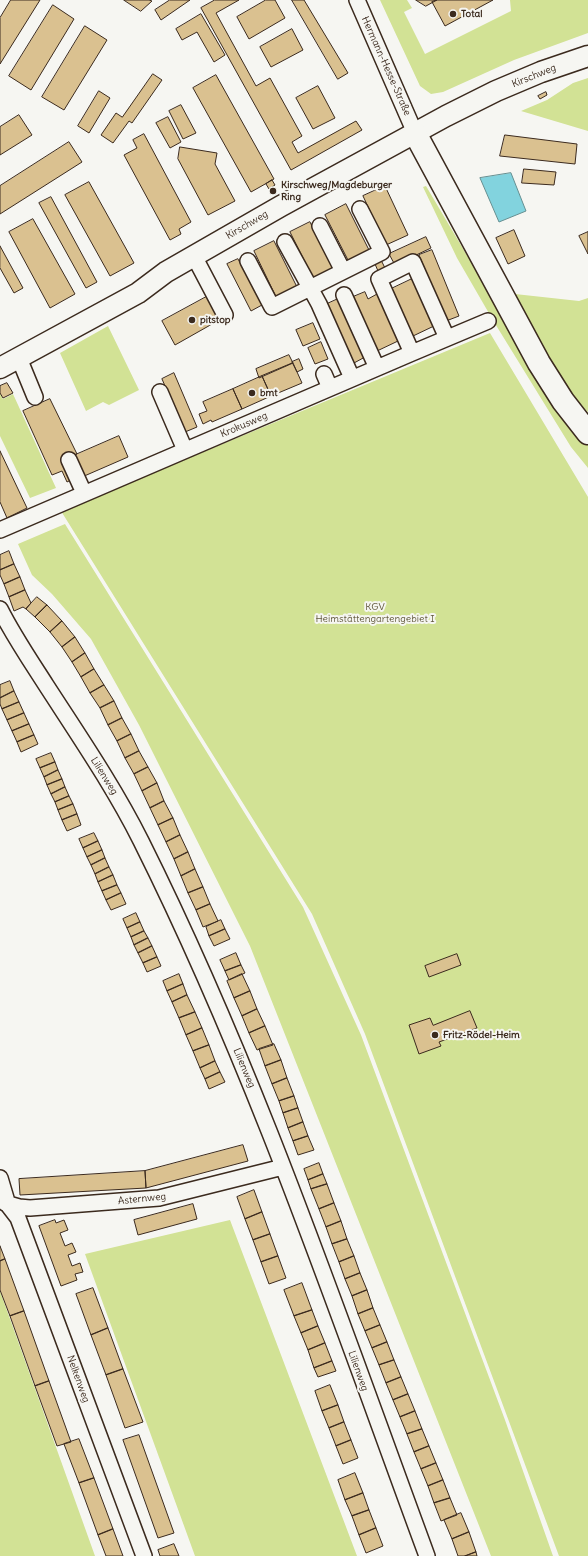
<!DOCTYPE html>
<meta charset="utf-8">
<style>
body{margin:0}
canvas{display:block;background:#f6f6f2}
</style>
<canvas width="588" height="1556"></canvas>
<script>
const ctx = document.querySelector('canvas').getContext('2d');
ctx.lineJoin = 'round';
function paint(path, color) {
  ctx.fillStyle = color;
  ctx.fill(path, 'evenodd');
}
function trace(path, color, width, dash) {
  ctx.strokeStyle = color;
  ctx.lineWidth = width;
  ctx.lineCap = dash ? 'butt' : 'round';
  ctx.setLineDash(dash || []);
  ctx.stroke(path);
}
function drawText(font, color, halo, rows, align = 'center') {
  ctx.font = font + ' Delius,sans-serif';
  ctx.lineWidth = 4;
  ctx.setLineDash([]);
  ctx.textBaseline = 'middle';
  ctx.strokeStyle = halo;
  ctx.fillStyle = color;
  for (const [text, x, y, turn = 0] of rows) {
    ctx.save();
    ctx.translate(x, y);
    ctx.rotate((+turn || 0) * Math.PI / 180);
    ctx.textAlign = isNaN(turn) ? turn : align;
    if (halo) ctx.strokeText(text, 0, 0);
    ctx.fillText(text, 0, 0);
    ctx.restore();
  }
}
const green = new Path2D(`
 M380,0h27l5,8 -8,4 21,42 86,-43 -1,-11h78v33l-74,27 -71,32 -12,2 -11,-8z
 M588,78v53l-67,-20 26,-11 26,-17z
 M426,186l98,166 64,92v24l-17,-21 -77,-125 -37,-64 -34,-71z
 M515,294l64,7 9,-3v114l-19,-17 -39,-67z
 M108,326l31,64 -30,15 -6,-3 -17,9 -26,-58z
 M490,333l98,164v1059h-29l-194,-522 -53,-120 -251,-403z
 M0,393l3,6 10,-5 43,94 -26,10 -30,-62z
 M65,524l238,383 58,128 144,385 48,136h-62l-241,-610 -111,-221 -48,-86 -39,-45 -20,-19 -14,-31z
 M230,1220l127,336h-162l-110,-302z
 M0,1291l95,265h-95z`);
const water = new Path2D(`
 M511,173l15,38 -27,11 -19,-44z`);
const building = new Path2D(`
 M11,0h29l-40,64v-46z
 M124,0h25l3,1 -11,10z
 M170,0h20l-29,20 -6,-10z
 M215,0h24l-23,13 40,73 14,-8 32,58 -10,6 6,11 58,-32 6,9 -71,40 -90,-162z
 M266,0h9l10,18 -36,21 -12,-22z
 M292,0h12l44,73 -10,6z
 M416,0h21l-11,6z
 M437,0h56l-48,26 -13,-24z
 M53,5l21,14 -43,71 -22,-14z
 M201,14l24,41 -11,7 -17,-30 -15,8 -6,-11z
 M85,26l22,14 -43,70 -22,-13z
 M292,29l11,21 -32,17 -11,-20z
 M153,74l9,6 -30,43 -3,-2 -16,22 -12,-8 15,-22 6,4z
 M216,75l58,104 -23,13 -58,-104z
 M318,86l17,32 -22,11 -17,-31z
 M99,91l11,7 -21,35 -11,-7z
 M546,92l1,3 -7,4 -2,-3z
 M181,105l15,28 -13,6 -14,-28z
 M19,115l13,20 -32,20v-28z
 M168,117l13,25 -11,6 -14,-25z
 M144,134l47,88 -12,7 2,5 -11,6 -46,-85 13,-7 -4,-8z
 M505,135l72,9 -2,20 -75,-8z
 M69,142l13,20 -82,52v-28z
 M180,147l37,6 -2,11 20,37 -27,14 -30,-56z
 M524,169l32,3 -2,13 -32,-2z
 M272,180l3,5 -6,4 -3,-5z
 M89,182l45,81 -24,13 -45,-81z
 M385,186l23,49 -22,10 -23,-49z
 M51,197l46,85 -11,6 -47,-85z
 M346,204l24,48 -21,10 -24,-47z
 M33,219l42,75 -25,14 -41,-76z
 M310,222l24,48 -20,10 -24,-48z
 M514,230l11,26 -17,8 -12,-26z
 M588,232v22l-9,-18z
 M426,237l5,11 -36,17 -6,-11z
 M274,241l24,48 -21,10 -23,-48z
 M0,246l23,42 -9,5 -14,-25z
 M432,250l27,66 -13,5 -27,-66z
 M238,259l24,46 -11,6 -24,-47z
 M381,260l4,8 -7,3 -3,-7z
 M412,279l22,47 -21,10 -22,-47z
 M365,292l3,7 9,-5 21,47 -21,10 -24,-54z
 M208,296l13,23 -46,26 -13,-24z
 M338,299l27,58 -11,6 -27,-59z
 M313,323l7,16 -17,7 -7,-16z
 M321,342l7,17 -13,5 -7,-16z
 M289,355l4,8 -34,15 -3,-9z
 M299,359l4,10 -6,3 -5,-10z
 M293,363l9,20 -31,13 -9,-20z
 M174,373l23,54 -12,5 -23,-53z
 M262,376l9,20 -29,13 -9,-20z
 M7,383l6,10 -10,5 -3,-5v-7z
 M233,389l9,20 -30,13 -1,-2 -8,4 -4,-10 8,-3 -4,-9z
 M50,399l27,55 -13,6 9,19 -6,3 -5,-11 -10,4 -29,-64z
 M119,436l9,21 -46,20 -9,-21z
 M0,451l27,57 -20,10 -7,-16z
 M9,551l5,13 -14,6v-15z
 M14,564l6,13 -16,7 -4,-9v-5z
 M20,577l5,13 -16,7 -5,-13z
 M25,590l6,13 -5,6 -3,-2 -9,4 -5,-14z
 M37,597l10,8 -12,12 -9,-8z
 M47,605l15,16 -12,11 -15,-15z
 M62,621l13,16 -13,10 -12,-15z
 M75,637l10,16 -13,9 -10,-15z
 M85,653l9,16 -13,8 -9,-15z
 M94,669l10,16 -14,8 -9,-16z
 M10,681l4,10 -14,7v-13z
 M104,685l10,16 -14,7 -10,-15z
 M14,691l5,11 -17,7 -2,-5v-6z
 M114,701l8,17 -14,7 -8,-17z
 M19,702l5,11 -17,7 -5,-11z
 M24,713l5,11 -17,7 -5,-11z
 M122,718l9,16 -14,7 -9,-16z
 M29,724l5,11 -17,7 -5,-11z
 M131,734l8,17 -14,7 -8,-17z
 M34,735l4,9 -17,8 -4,-10z
 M139,751l9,16 -14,7 -9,-16z
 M51,753l4,9 -15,6 -4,-9z
 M55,762l3,8 -14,7 -4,-9z
 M148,767l9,16 -15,8 -8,-17z
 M58,770l4,9 -15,6 -3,-8z
 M62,779l3,8 -14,7 -4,-9z
 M157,783l7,18 -14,7 -8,-17z
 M65,787l4,9 -14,6 -4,-8z
 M69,796l4,8 -15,6 -3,-8z
 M164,801l9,17 -15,7 -8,-17z
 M73,804l4,10 -15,6 -4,-10z
 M77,814l4,11 -14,6 -5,-11z
 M173,818l7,17 -14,7 -8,-17z
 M94,833l4,8 -15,7 -4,-9z
 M180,835l8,17 -14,7 -8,-17z
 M98,841l4,9 -15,7 -4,-9z
 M102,850l3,8 -14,7 -4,-8z
 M188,852l7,17 -14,7 -7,-17z
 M105,858l4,9 -14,7 -4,-9z
 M109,867l4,8 -15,7 -3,-8z
 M195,869l8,18 -15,6 -7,-17z
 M113,875l4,10 -15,6 -4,-9z
 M117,885l4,8 -15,7 -4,-9z
 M203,887l7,17 -14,6 -8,-17z
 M121,893l5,11 -15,6 -5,-10z
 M210,904l8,17 -15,6 -7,-17z
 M136,913l4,9 -13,6 -4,-9z
 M221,920l4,9 -16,7 -3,-9z
 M140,922l4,9 -13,6 -4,-9z
 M225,929l5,10 -16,7 -5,-10z
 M144,931l4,7 -14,7 -3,-8z
 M148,938l4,8 -14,7 -4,-8z
 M152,946l5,11 -14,6 -5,-10z
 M236,953l5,12 -16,6 -5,-11z
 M457,954l4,11 -32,12 -4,-11z
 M157,957l4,9 -14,6 -4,-9z
 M241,965l4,8 -16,7 -4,-9z
 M179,974l4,10 -16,7 -4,-10z
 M242,974l8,17 -16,7 -7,-17z
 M183,984l4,11 -15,7 -5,-11z
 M250,991l7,18 -15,7 -8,-18z
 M187,995l8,17 -16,6 -7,-16z
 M257,1009l8,17 -16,7 -7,-17z
 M470,1011l7,17 -38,14 2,4 -22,8 -10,-29 21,-7 3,7z
 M195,1012l7,16 -16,7 -7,-17z
 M265,1026l8,19 -16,5 -8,-17z
 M202,1028l7,17 -16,6 -7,-16z
 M274,1044l7,16 -16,6 -6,-17z
 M209,1045l6,16 -15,7 -7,-17z
 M281,1060l6,18 -15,6 -7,-18z
 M215,1061l5,11 -15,7 -5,-11z
 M220,1072l5,10 -16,7 -4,-10z
 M287,1078l7,18 -15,5 -7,-17z
 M294,1096l4,12 -15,5 -4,-12z
 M298,1108l5,14 -15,6 -5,-15z
 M303,1122l5,14 -15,5 -5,-13z
 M308,1136l6,14 -16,5 -5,-14z
 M243,1145l5,16 -102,27 -1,-17z
 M319,1163l4,11 -15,6 -4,-11z
 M145,1171l1,17 -126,7 -1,-16z
 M323,1174l4,10 -16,5 -3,-9z
 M327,1184l7,19 -15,6 -8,-20z
 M254,1190l8,22 -17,7 -8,-22z
 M334,1203l7,18 -15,6 -7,-18z
 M193,1204l4,15 -59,16 -4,-15z
 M262,1212l8,22 -17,6 -8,-21z
 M55,1220l1,3 8,-3 4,10 -8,3 5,13 7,-3 4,9 -8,3 4,11 8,-3 3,9 -8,2 2,6 -16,6 -22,-60z
 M341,1221l6,18 -15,5 -6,-17z
 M270,1234l8,22 -17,6 -8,-22z
 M347,1239l7,17 -15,6 -7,-18z
 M0,1246l5,13 -5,2z
 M278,1256l8,22 -17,6 -8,-22z
 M354,1256l6,17 -15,6 -6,-17z
 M5,1259l19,52 -14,5 -10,-26v-29z
 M360,1273l7,17 -15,6 -7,-17z
 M302,1283l10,27 -18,6 -10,-26z
 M93,1288l15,40 -17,7 -15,-41z
 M367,1290l6,18 -15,6 -6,-18z
 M373,1308l7,17 -15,6 -7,-17z
 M312,1310l6,16 -17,7 -7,-17z
 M24,1311l25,70 -14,5 -25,-70z
 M380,1325l7,17 -15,6 -7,-17z
 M318,1326l7,17 -17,7 -7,-17z
 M108,1328l15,41 -17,6 -15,-40z
 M387,1342l7,18 -15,5 -7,-17z
 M325,1343l7,18 -18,7 -6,-18z
 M394,1360l7,17 -15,6 -7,-18z
 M332,1361l4,10 -18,6 -4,-9z
 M123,1369l20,53 -18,6 -19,-53z
 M401,1377l7,17 -15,6 -7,-17z
 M49,1381l22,61 -14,4 -22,-60z
 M330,1385l8,20 -16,6 -7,-20z
 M408,1394l7,17 -15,6 -7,-17z
 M338,1405l6,17 -15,6 -7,-17z
 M415,1411l7,18 -15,5 -7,-17z
 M344,1422l7,18 -15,6 -7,-18z
 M422,1429l7,17 -15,6 -7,-18z
 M139,1435l35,98 -16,5 -35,-98z
 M79,1439l15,39 -15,5 -15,-39z
 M351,1440l7,18 -15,6 -7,-18z
 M429,1446l7,17 -15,6 -7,-17z
 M436,1463l7,17 -15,6 -7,-17z
 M355,1473l8,20 -18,7 -7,-20z
 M94,1478l19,51 -15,6 -19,-52z
 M443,1480l7,18 -16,5 -6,-17z
 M363,1493l6,17 -17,6 -7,-16z
 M450,1498l7,17 -16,6 -7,-18z
 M369,1510l7,18 -17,7 -7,-19z
 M461,1513l8,19 -17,7 -8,-19z
 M376,1528l7,18 -17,7 -7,-18z
 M113,1529l10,27h-17l-8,-21z
 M469,1532l7,20 -11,4h-7l-6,-17z
 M174,1544l5,12h-19l-2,-6z
 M476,1552l1,4h-12z`);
const minor = new Path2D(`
 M357,0l58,133
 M320,226l23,45
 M285,242l34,62 33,74
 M194,256l31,59
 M248,261l24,46 110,-55 -22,-43
 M344,295l33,73
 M412,353l-33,-74 34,-17 34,76
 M19,358l16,39
 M324,374l6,14
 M160,392l25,58
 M69,460l15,33
 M0,530l412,-177 76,-32
 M0,609c13,26 30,51 46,76 33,51 68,102 95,156 115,230 197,474 286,715
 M0,1178l8,27 10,13 126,338
 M5,1203l14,4 11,1 129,-10 124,-31`);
const major = new Path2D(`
 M0,368l138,-75 28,-21 115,-66 165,-90 50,-25 45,-19 47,-16`);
const highway = new Path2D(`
 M415,133l124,230 24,38 25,32`);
const markers = [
 [453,14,4,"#3b2a1e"],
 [273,191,4,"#3b2a1e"],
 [192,320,4,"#3b2a1e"],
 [252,393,4,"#3b2a1e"],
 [435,1035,4,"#3b2a1e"]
];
const poiNames = [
 ["Total",461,14],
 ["Kirschweg/Magdeburger",281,185],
 ["Ring",281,197],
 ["pitstop",200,320],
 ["bmt",260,393],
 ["Fritz-Rödel-Heim",443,1035]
];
const streetNames = [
 ["Hermann-Hesse-Straße",386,66,66],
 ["Kirschweg",534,76,-22],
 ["Kirschweg",247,225,-30],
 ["Krokusweg",244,425,-23],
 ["Lilienweg",104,776,58],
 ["Lilienweg",244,1068,67],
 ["Asternweg",142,1199,-6],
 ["Lilienweg",358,1371,70],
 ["Nelkenweg",78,1379,70]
];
const parkNames = [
 ["KGV",375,607],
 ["Heimstättengartengebiet I",375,619]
];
paint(green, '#d2e295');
paint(water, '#82d3de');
trace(water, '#668f91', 1);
paint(building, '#dac190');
trace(building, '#3b2a1e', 1);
trace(minor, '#3b2a1e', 18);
trace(major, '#3b2a1e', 23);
trace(highway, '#3b2a1e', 25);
trace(minor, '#f6f6f2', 15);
trace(major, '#f6f6f2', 20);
trace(highway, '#f6f6f2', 22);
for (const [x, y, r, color] of markers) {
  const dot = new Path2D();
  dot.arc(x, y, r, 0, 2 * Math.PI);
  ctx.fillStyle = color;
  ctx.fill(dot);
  trace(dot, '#f6f6f2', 1.5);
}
drawText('bold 10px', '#3b2a1e', '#f6f6f2', poiNames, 'left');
drawText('10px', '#3b2a1e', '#f6f6f2', streetNames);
drawText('10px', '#61583c', '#f6f6f2', parkNames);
</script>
